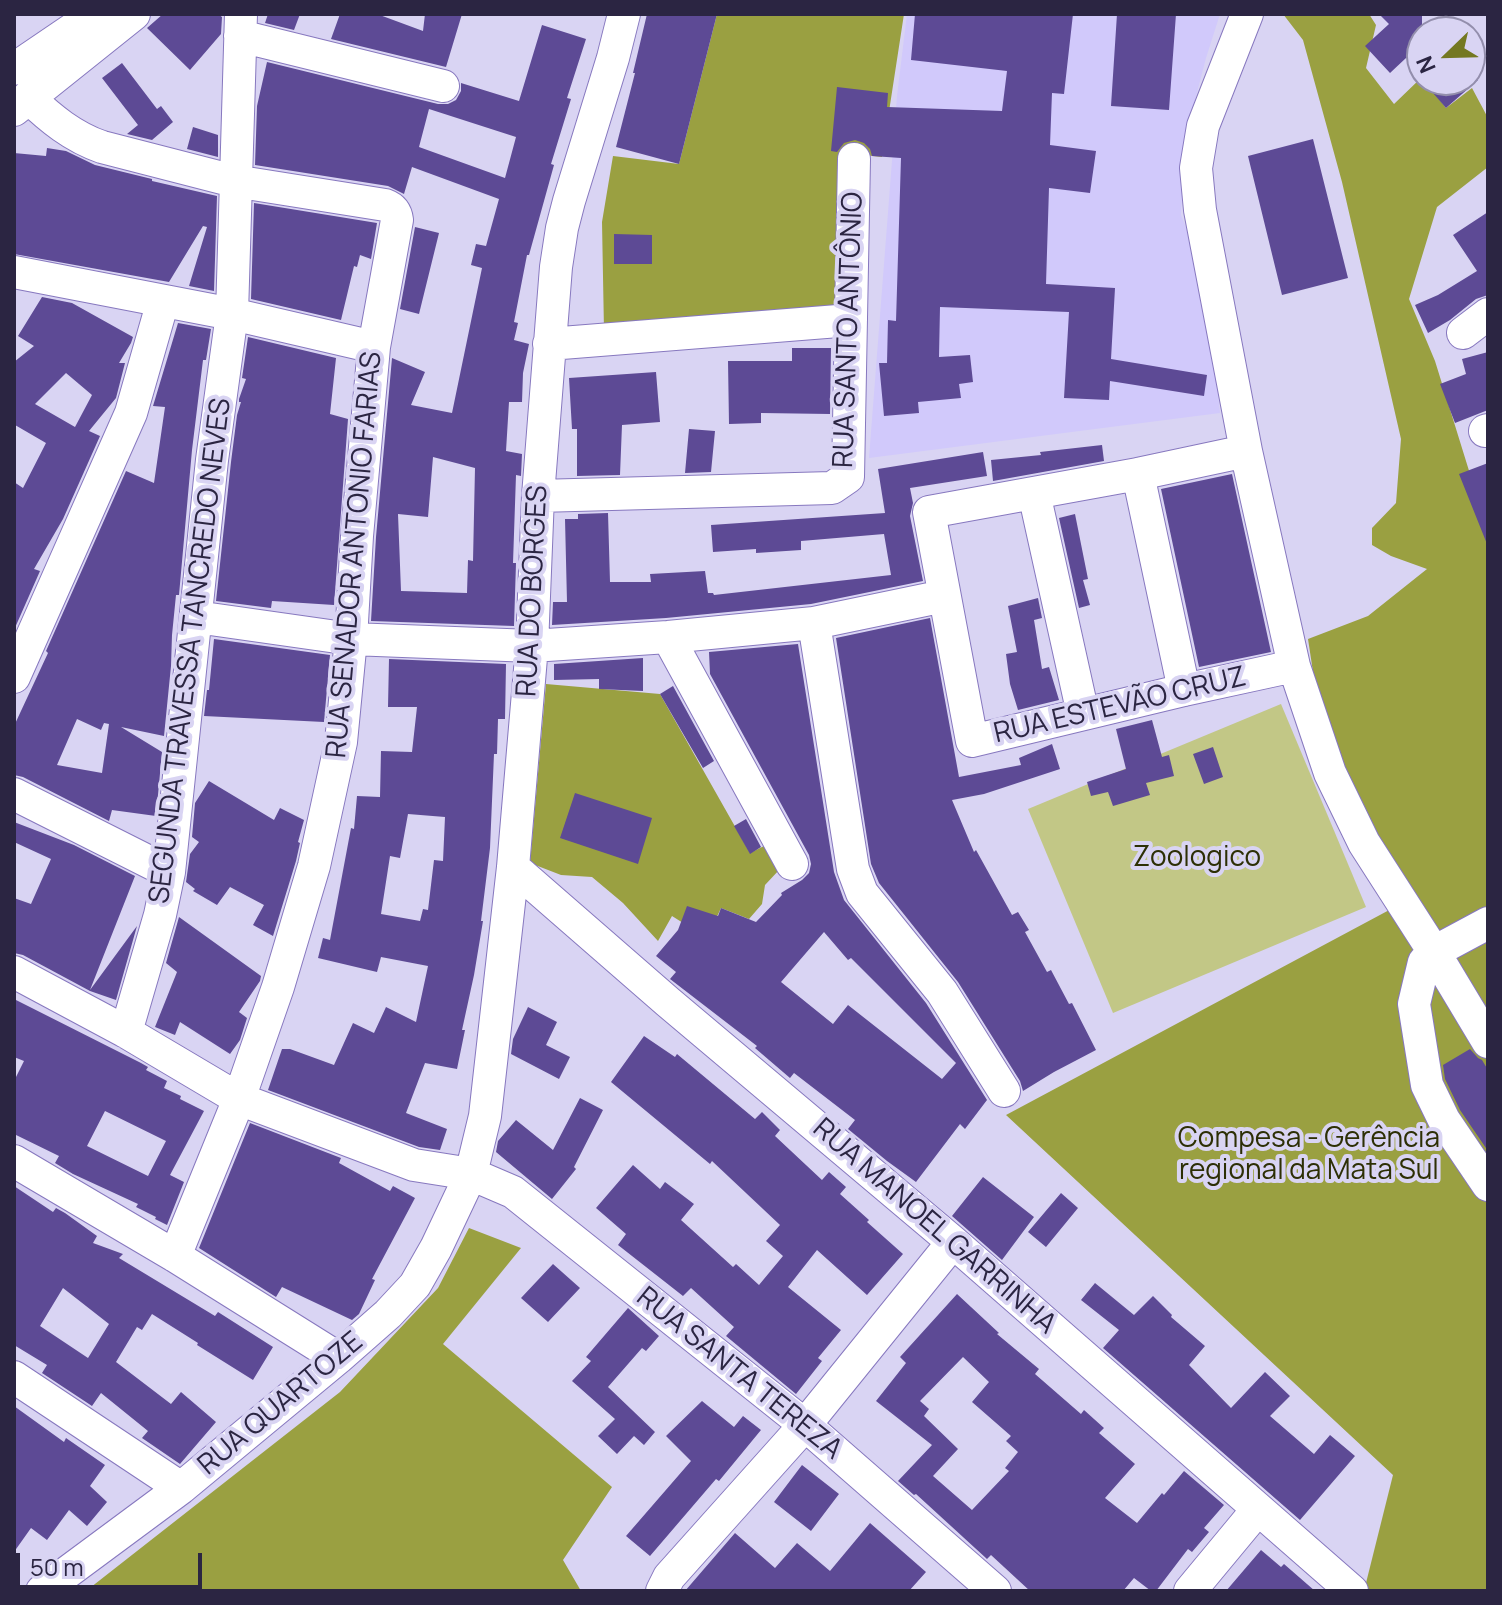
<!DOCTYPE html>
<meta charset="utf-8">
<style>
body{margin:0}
#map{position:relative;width:1502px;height:1605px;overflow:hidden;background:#d9d4f3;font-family:Manrope,sans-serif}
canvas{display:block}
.frame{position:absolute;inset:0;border:16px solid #2b2542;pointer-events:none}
.north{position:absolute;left:1406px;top:16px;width:80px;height:80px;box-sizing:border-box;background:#d9d4f3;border:2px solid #938eac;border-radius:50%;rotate:247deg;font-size:22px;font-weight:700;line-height:32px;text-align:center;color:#2b2542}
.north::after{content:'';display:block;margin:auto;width:28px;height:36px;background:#747821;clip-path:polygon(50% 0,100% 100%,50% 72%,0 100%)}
.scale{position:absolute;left:16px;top:1553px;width:186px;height:36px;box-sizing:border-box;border:4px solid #2b2542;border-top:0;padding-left:10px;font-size:24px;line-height:28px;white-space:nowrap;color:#2b2542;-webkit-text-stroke:6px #d9d4f3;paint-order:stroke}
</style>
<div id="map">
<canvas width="1502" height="1605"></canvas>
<div class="frame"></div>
<div class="north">N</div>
<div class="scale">50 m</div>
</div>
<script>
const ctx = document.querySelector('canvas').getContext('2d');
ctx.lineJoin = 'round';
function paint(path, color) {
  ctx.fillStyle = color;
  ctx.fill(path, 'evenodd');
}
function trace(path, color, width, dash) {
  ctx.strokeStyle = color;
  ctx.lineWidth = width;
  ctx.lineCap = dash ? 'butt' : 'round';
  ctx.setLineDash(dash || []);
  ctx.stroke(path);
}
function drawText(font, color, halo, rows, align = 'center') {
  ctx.font = font + ' Manrope,sans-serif';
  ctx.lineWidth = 8;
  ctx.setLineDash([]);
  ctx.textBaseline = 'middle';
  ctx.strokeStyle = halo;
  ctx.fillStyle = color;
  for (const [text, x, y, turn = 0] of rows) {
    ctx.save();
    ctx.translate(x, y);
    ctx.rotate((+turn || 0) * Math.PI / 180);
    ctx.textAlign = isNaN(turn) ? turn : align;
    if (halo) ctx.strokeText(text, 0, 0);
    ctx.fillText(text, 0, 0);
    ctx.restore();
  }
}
const built = new Path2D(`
 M907,14h313l-14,44 -21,81 -4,76 24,60 15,138 -351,45 28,-362z`);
const green = new Path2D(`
 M1281,704l85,203 -253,106 -85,-204z`);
const forest = new Path2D(`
 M717,14h187l-22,143 -38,-4 -5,157 -235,21 -2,-109 11,-66 66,8z
 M1283,14h86l7,11 -10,43 28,36 28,-27v3h2l22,28 26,-20 16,30v49l-51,40 -28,92 26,62 53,171v1059h-124l29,-116 -387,-360 387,-207 -37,-104 -37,-93 -11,-72 60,-23 59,-47 -36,-13 -19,-11v-17l24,-25 5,-64 -59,-257 -39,-142z
 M546,684l114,10 90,159 18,-9 12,25 -15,16 -3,19 -13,15 -28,-11 -14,30 -35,-22 -14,25 -35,-38 -31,-26 -31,-2 -31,-12z
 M469,1228l52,20 -78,96 169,143 -49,73 18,31h-495l254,-199 98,-104z`);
const building = new Path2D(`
 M163,14h55l4,3 -1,17 -31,36 -43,-42z
 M268,14h32l-6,16 -29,-7z
 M340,14h37l46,17 2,-17h37l-16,53 -115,-28z
 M647,14h70l-38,150 -63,-17 19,-74h-2z
 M915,14h158l-9,80 -12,-1 -2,52 46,6 -6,42 -41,-5 -3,96 69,4 -4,71 96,16 -3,21 -94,-15 -1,19 -45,-2 5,-86 -129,-5 -1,50 31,-2 3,27 -14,2 2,14 -43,4 1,11 -35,3 -5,-53h8l1,-43 8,1 5,-163 -29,-2 -2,-7 -6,-6 -9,-3 -11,3 -7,9 -6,-1 6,-64 51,6 -1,14 115,4 5,-40 -96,-11z
 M1117,14h59l-7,96 -58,-4z
 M1379,14h43v29l-32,30 -25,-27 24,-22z
 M542,25l44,14 -19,59 4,1 -20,65 3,1 -25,90h-2l-13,67 4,1 -4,17 15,4 -6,29 -1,29h-13l-3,49 16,3 -1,22 -5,-1 -3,88h3l-2,63 -143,-5 5,-84 16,-179 33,14 -14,33 41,8 30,-145 -11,-3 5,-21 10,2 13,-47 -87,-32 -8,27 -16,-8 -133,-21 2,-59 10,-44 171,42h10l8,-4 5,-9v-8l58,18zM429,109l87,28 -11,41 -86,-31zM433,457l42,11 -2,93 -5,-1 -1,33 -66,-2 -3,-77 30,3z
 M122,63l35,46 4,-3 12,16 -21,18 -25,-6 11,-9 -36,-47z
 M1448,80h30l-32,28 -13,-15z
 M193,127l25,8v22l-31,-8z
 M1313,139l35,139 -66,17 -34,-139z
 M47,148l19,3 29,14 57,14v2l65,15 -3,95 -25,-5 18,-59 -4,-1 -34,56 -155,-28v-101l32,3z
 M254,203l123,20 -6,36 -11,-4 -3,12 -3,-1 -13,54 -90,-21z
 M1488,212v83l-12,4 -26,21 -22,13 -13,-28 23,-10 39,-24 -24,-36z
 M415,227l24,6 -20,81 -19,-5z
 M614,234l38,1v29h-38z
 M42,297l30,6 61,34 -2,6 -12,20h6l-9,35 -27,33 11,5 -37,83 -29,50 6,2 -26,59v-148l9,6 23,-45 -31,-18 -1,1v-64l20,-16 -16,-10zM66,373l26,22 -17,32 -40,-23z
 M178,323l33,6 -5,31h-3l-11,90 -13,145h-3l-4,40 -1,31 -7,70 -43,-9 41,25 -6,64 -44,-6 -3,11 -86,-44 -9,-2v-49l34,-73 -2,-2 80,-180 28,12 11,-76 -12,-1zM77,719l24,11 3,-7 5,1 -7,49 -45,-8z
 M248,337l88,21 -6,56 18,5 -14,186 -62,-4 -1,7 -55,-7 15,-139 6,-47 4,-13h-2v-3l7,-20 -4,-1z
 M792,348h39l-1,66 -69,-1v10l-32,1 -1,-63h64z
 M1488,352v58l-33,13 -15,-39 26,-10 -4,-15z
 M656,372l4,50 -38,3 -2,50 -43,1v-47h-5l-3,-51z
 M689,429l26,2 -4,41 -26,1z
 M1102,445l2,16 -111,20 -2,-21 50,-5 -1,-3z
 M983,452l4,24 -77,12 3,15 -3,13 13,65 -112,23 -145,14 -114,7 1,-23h14l-2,-83h13v-5l30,-1 2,69h41l-1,-8 55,-3 3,22h5l1,2 177,-20 -7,-41 -83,7v9l-45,3v-4l-43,3 -2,-27 174,-12 -7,-44z
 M1488,463v81h-1l-28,-70z
 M1232,474l39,178 -72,15 -38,-178z
 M1075,514l13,65 -5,1 7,25 -11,3 -20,-90z
 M1038,598l4,20 -8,2 8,49 7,-2 10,33 -41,10 -8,-26 -4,-30 11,-2 -9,-46z
 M930,618l29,159 62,-12 -2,-7 33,-14 8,25 -76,25 -32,6 22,52 2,-2 36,65 6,-3 11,18 -4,2 22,40 4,-2 18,34 3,-1 24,47 -42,22 -31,19 -3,-10 -62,-99 -79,-99 -8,-19 -35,-226z
 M214,639l116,16 -6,67 -120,-6 3,-26h2z
 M798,644l36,228 10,28 82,103 61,97 -22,29 -5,-5 -44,58 -29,-21 -39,-32 7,-9 -61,-47 -4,5 -35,-30 2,-2 -87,-67 6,-7 -20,-16 22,-26 9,-24 31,10 3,-8 35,14 26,-27 -1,-2 21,-13 7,-7 2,-9 -2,-9 -99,-181 -1,-22zM824,932l24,28 3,-2 105,105 -14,16 -94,-74 -15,19 -52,-42z
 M643,658v33l-44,-2v-10l-45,1v-16z
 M389,659l117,5 -1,55h-7l-1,35h-3l-4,94 -9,73h2l-9,54 -12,55h3l-8,39 -32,-6 -19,50 41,16 -7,21 -21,-3 -151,-57 14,-41h8l44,16 19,-42 21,10 12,-26 30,15 12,-56 -47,-9 -4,15 -59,-14 5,-20 7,2 21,-112 3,1 3,-33 23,1 1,-46 31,1 5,-45h-29zM408,814l37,3 -2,44 -9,-1 -6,50 -5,-1 -3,12 -39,-7 9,-58 10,2z
 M673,686l41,75 -11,7 -43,-74z
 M1152,720l10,37 7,-2 5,21 -28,7 4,12 -37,11 -5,-14 -17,4 -4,-14 39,-13 -10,-40z
 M1213,747l10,30 -19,7 -11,-30z
 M209,781l65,39 6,-12 24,12 -6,22 2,1 -4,18 -23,75 -20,-11 11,-20 -34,-18 -13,18 -24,-14 2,-2 -9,-7 4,-28 9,-12 -7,-5 3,-34z
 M575,793l77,25 -14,46 -78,-26z
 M746,819l15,28 -11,7 -16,-28z
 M14,822l60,23 61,31 -45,114 47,-64 -21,74 -26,-9 -67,-36 -9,-2v-55l17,6 20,-45 -37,-17z
 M179,917l82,59 -1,5 -21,31 8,6 -7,22 -10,14 -50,-32 -5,13 -20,-8 22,-55 -11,-9z
 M14,999l127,64 7,4 -2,3 21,11 -3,7 17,8 -1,3 24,12 -34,64 14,7 -17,43 -12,-6 1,-2 -20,-10 2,-3 -65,-30 -18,-11 4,-7 -45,-22v-53l10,-20 -10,-4zM105,1111l61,30 -18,35 -61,-30z
 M528,1007l29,15 -11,23 24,12 -11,22 -48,-25 2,-15z
 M644,1036l31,21 2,-3 78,65 7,-7 18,18 -5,6 47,44 7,-8 17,15 -6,7 29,26 -2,2 36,32 -36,41 -50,-45 -29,37 53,43 -23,28 4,3 -26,33 -70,-58 8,-9 -43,-39 -8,8 -65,-51 8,-11 -30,-26 37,-43 27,24 5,-7 29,22 -13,16 52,47 3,-3 23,21 24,-29 -17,-15 14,-16 -68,-64 -2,3 -99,-82z
 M1470,1049l8,9 4,2 6,10v81l-28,-41 -15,-31 -2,-14z
 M580,1098l23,12 -29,57 2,2 -24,30 -56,-47 2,-11 18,-21 37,30z
 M250,1123l91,35 -2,5 51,28 3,-5 22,12 -43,81 3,1 -16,34 -7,6 -70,-33 -6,10 -77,-49z
 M983,1177l51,40 -32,43 -50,-44z
 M14,1186l39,26 3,-4 9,5 32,23 -4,7 30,11 -4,4 96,58 3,-4 55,35 -20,33 -56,-35 1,-2 -46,-29 -10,16 -5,-3 -21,35 55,42 10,-12 35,30 -36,42 -38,-26 6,-7 -47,-38 -9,13 -50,-33 5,-8 -33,-20zM63,1288l46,36 -21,34 -48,-32z
 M1061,1193l17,15 -32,39 -18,-15z
 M553,1264l27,24 -32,34 -27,-24z
 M1095,1283l39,32 19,-19 19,19 -1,2 34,29 -16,19 42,43 34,-36 25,24 -20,20 44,38 16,-19 25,21 -55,64 -197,-172 16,-18 -38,-30z
 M957,1294l42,39 -2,1 42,35 -4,5 46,40 3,-4 20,18 -5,5 36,31 -30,34 32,25 25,-30 2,2 20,-24 40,34 -20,23 5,4 -17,20 -4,-3 -32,42h-5l-17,-13 -11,13h-93l-39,-36 -4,4 -71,-65 -2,1 -16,-14 34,-36 -56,-44 30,-38 -6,-6zM963,1357l26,25 -17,20 39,34 -5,5 12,11 -13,16 4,3 -37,39 -39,-34 25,-27 -34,-33 5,-7 -9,-8z
 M628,1308l31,28 -13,15 -4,-3 -34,39 47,45 -11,13 -10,-9 -17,18 -19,-18 17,-17 -43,-38 19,-20 -5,-4z
 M702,1401l32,26 9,-11 18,14 -42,51 -3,-2 -66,77 -24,-20 65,-75 -25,-25z
 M14,1406l50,36 2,-4 39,27 -15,21 17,16 -20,24 -18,-16 -22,30 -16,-12 -17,24z
 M802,1465l37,29 -28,37 -37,-29z
 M870,1523l56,49 -17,19h-224l50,-58 40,35 22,-25 33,28z
 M1261,1550l20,17 3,-3 31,27h-89z`);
const minor = new Path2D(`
 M1247,14l-44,112 -7,42 4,42 46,241 48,215 36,107 34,70 70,109 54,90
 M240,36l203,50
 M14,69l81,-55
 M28,97c23,22 45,40 74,50l132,34 151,24c8,3 11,7 12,15l-23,127 -17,189 -6,103 -10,103 -27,124 -36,121 -39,112 -64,157
 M14,110l120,-96
 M14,272l218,42 142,33
 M1463,333l25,-19
 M549,344l302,-24
 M1485,431l3,-1
 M1246,451l-108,23 -209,38 43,229 212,-51 110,-24
 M1138,474l46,216
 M1034,493l49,221
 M538,496l294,-8 16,-11 6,-318
 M196,617l155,22 181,7 136,-9 146,-14 130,-27
 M814,623l39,246 9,24 80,99 62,99
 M668,637l124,227
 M14,677l117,-264 32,-112
 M14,794l155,78
 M513,867l155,135 285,240 399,349
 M1488,923l-54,29 -10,10 -10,42 13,81 17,35 44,65
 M14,972l112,60 113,67 175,66 57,9 42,18 292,233 190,166
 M126,1032l34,-117 9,-43 43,-412 20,-146 9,-300
 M14,1161l161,95 163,102
 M14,1377l167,111
 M42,1591l139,-103 157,-130 50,-44 27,-29 21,-37 35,-74 14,-58 28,-249 19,-221 6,-150 18,-229 6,-39 7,-27 44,-143 11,-44
 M662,1591l7,-14 136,-152 148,-183
 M1190,1591l68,-82`);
const streetNames = [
 ["RUA SANTO ANTÔNIO",849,330,-88],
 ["RUA SENADOR ANTONIO FARIAS",355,555,-85],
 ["RUA DO BORGES",533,591,-87],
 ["SEGUNDA TRAVESSA TANCREDO NEVES",191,651,-83],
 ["RUA ESTEVÃO CRUZ",1120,706,-13],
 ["RUA MANOEL GARRINHA",934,1227,41],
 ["RUA SANTA TEREZA",739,1374,39],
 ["RUA QUARTOZE",281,1404,-40]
];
const parkNames = [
 ["Zoologico",1197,858],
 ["Compesa - Gerência",1309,1139],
 ["regional da Mata Sul",1309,1171]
];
paint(built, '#d1c9fb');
paint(green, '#c2c786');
paint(forest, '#9aa041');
paint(building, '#5d4a95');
trace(minor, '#8778bf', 34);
trace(minor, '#fff', 32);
drawText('28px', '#2b2542', '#d9d4f3', streetNames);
drawText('28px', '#2d2f05', '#d9d4f3', parkNames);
</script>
